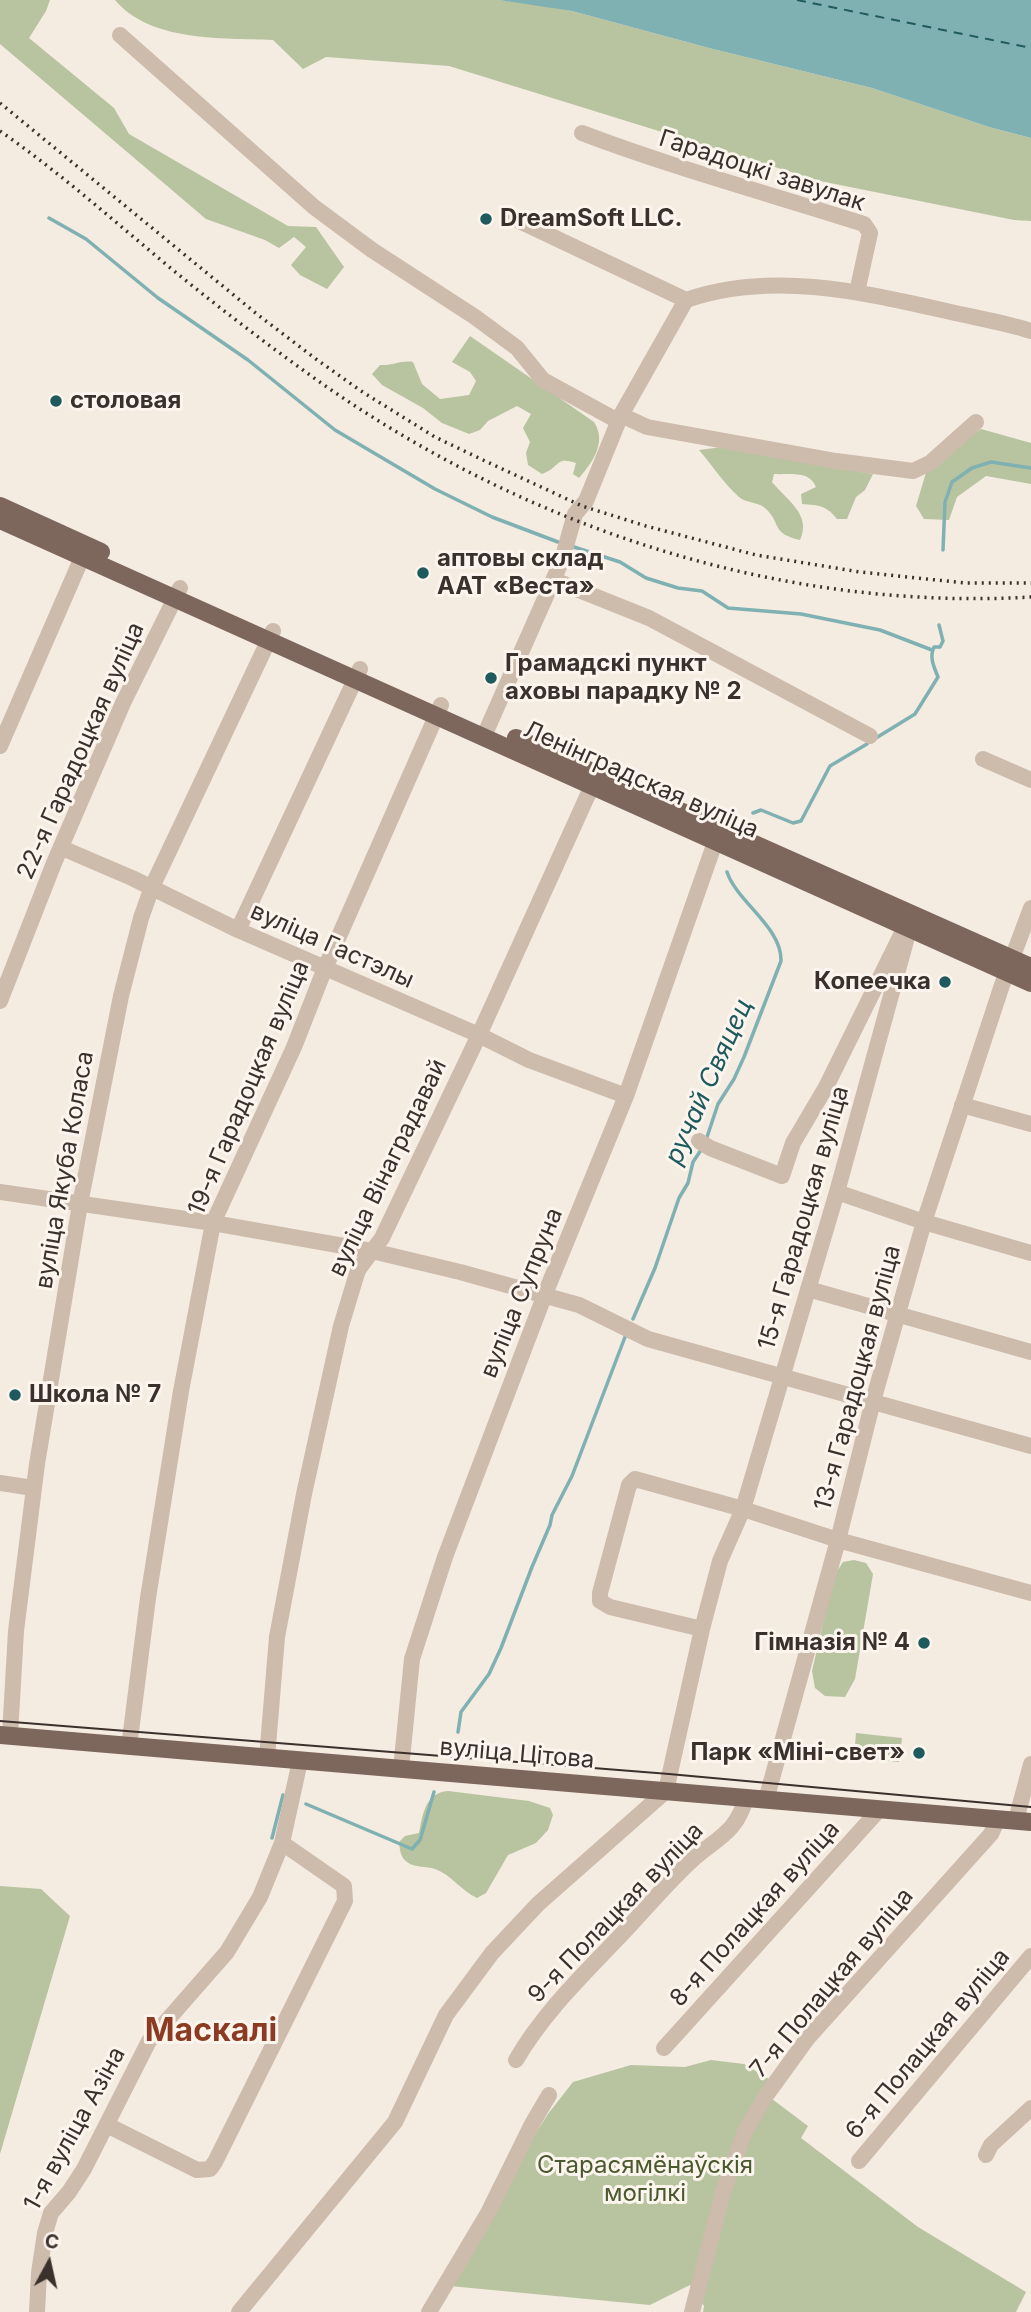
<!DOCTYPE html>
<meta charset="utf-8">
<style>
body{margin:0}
#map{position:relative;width:1031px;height:2312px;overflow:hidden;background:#f4ebe1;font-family:Inter,sans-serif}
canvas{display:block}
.north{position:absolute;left:14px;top:2228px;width:70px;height:70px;-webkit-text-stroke:5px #fbf5ee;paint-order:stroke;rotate:8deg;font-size:19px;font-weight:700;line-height:28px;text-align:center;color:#3b302b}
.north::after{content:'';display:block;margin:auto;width:24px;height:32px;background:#3b302b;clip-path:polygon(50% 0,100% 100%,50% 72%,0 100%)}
</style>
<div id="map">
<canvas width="1031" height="2312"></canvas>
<div class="north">С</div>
</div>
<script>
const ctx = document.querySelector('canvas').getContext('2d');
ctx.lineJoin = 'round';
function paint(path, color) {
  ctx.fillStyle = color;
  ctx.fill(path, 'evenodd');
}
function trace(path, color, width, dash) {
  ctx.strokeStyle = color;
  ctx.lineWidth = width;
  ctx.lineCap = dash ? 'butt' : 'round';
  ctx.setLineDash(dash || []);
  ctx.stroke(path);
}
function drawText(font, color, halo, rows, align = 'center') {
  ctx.font = font + ' Inter,sans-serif';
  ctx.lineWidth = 6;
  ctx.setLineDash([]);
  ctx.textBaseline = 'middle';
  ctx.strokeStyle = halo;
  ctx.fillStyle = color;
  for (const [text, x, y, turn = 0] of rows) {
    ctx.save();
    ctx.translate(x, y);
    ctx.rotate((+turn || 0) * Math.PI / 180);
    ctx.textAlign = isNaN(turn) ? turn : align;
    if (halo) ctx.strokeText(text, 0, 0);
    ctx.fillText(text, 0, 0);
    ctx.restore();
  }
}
const green = new Path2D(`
 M0,0h50l-4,11 -17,27 85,70 15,26 159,92 28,1 28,40 -17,22 -27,-14 -9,-10 15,-18 -12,-10 -15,11 -14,-8 -59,-21 -206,-175z
 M115,0h384l41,5 32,6 137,37 163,40 117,39 42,11v83l-17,-1 -194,-39 -371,-115 -123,-9 -23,12 -30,-29c-51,-2 -123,2 -158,-40z
 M470,336l124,86c13,20 -1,40 -15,56l-6,-4 3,-11c-21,-7 -15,4 -34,11l-14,-9 -2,-12 4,-11 -7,-14 8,-14 -14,-8 -29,15 -8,9 -11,4 -27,-11 -19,-15 -41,-23 -10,-11 8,-9c13,1 21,-5 33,-3l9,22 18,15 29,-4 7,-14 -6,-9 -18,-10z
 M981,429l50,14v41l-45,-8 -29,21 -8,23 -25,-1 -8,-13 12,-40z
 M722,447l151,27 -8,16 -9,7 -9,22h-10c-10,-13 -18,-14 -35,-15l-1,-10 15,-7c-7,-17 -26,-12 -42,-13l-2,8c15,18 40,33 28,58 -30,-7 -18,-17 -35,-32 -7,-6 -19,-5 -26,-11 -15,-13 -27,-32 -40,-47z
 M854,1560l12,3 7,11 -18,105 -10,18 -20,-1 -10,-8 -3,-17 22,-95 9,-14z
 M856,1733l46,5 -3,24 -45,-5z
 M448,1791l81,10 21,7 3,7 -5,15 -12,13 -28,12 -22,38 -9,5c-16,-7 -25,-23 -42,-29 -9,-3 -20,-1 -28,-7 -7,-5 -7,-12 -8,-20l6,-6 14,-3c4,-19 6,-40 29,-42z
 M0,1886l41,3 29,27 -70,238z
 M711,2060l33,4 28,17 -8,12 44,33 -7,12 117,89 108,65 -10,20h-313l1,-6 -14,-21 -40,20 -200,-19 62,-116 36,-56 25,-32 58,-17 54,2z`);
const water = new Path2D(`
 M499,0h532v138l-42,-11 -117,-39 -163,-40 -137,-37z`);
const stream = new Path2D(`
 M49,218l37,21 72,59 90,62 87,70 100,59 57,28 66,25
 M574,547l46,15 26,16 32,10 24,3 26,17 73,6 79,16 52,20
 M943,550l2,-48 7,-20 20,-14 19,-6 40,6
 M876,738l39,-24 23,-37c-4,-10 -9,-20 -4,-30h6l3,-6 -4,-16
 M753,813l8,-3 32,13 8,-2 29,-55 37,-22
 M706,1140l12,-36 16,-25 10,-22 37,-96c1,-34 -44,-59 -54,-89
 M633,1319l22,-51 24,-70 9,-15 5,-21 10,-15
 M458,1732l3,-20 28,-38 12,-26 31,-81 18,-42 2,-10 20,-39 53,-139
 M306,1804l106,45 8,-9 14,-48
 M272,1838l11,-43`);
const ferry = new Path2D(`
 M797,0l234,48`);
const minor = new Path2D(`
 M120,35l194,172 58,43 103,67 42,31 26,32 75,41
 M582,133c92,35 188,61 282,91l6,9 -13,59
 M511,217l175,83
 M621,415l26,12 189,34 77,10 17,-8 46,-41
 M554,580l95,38 221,118
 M484,736l78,-176 13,-46 11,-13 35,-86 65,-115c83,-29 172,-9 256,10 29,7 60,12 89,21
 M0,746l87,-200
 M983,759l48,21
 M62,848l70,30 106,52 241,105 50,25 97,36
 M238,930l122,-261
 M0,1001l54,-138 69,-160 57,-115
 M962,1105l69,19
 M699,1141l11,7 72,28 11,-33 33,-56 75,-152
 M0,1192l213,31 159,28 88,21 119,33 69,34 383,107
 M837,1192l87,30 107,31
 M808,1289l223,63
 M0,1483l33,5
 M702,1629l-92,-22 -10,-6v-8l29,-108 6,-6 108,30 95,31 193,53
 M10,1735l6,-104 21,-167 43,-260 41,-208 20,-78 11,-31 121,-256
 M129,1747l19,-149 33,-207 32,-168 81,-176 31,-79 116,-263
 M267,1758l10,-121 27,-143 37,-168 17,-56 24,-32 97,-203 117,-258
 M401,1769l11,-110 33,-102 100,-263 81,-198 93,-265
 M766,1800l72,-260 35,-139 51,-179 78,-237 29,-77
 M1016,1820l15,-56
 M664,2048l215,-238
 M516,2060c28,-48 67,-85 104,-124 24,-25 46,-52 71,-75 25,-23 45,-27 55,-63
 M107,2125l90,45 13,-1 5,-7 130,-261 -1,-15 -62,-43
 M986,2155l5,-10 40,-37
 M859,2161l172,-205
 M37,2312l2,-39 6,-40 6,-20 18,-21 15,-23 65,-128 78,-89 33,-55 22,-54 18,-82
 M239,2312l156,-190 51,-107 46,-62 46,-49 128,-113 36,-162 18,-68 23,-52 94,-317 69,-251 1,-15
 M429,2312l59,-99 44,-89 17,-29
 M692,2312l31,-120 22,-61 20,-34 42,-58 184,-205 7,-15`);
const major = new Path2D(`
 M0,506l101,46
 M0,520l1031,463
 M516,738l515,229
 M0,1735l1031,87`);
const tram = new Path2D(`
 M0,1721l669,53 362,33`);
const rail = new Path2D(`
 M0,103l258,212 58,44 45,32 74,46 48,23 99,46 64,20 110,29 104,17 105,11h66
 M0,131c59,41 113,89 168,135 44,36 89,71 135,104 209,152 468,242 728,227`);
const markers = [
 [486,219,7,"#1f5a5e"],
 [56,401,7,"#1f5a5e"],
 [423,573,7,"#1f5a5e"],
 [491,678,7,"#1f5a5e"],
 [945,982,7,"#1f5a5e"],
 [15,1395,7,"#1f5a5e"],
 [924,1643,7,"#1f5a5e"],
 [919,1753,7,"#1f5a5e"]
];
const streetNames = [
 ["Гарадоцкі завулак",762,171,18],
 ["22-я Гарадоцкая вуліца",81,751,-66],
 ["Ленінградская вуліца",641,780,24],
 ["вуліца Гастэлы",332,946,24],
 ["19-я Гарадоцкая вуліца",249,1088,-67],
 ["вуліца Вінаградавай",388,1168,-64],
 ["вуліца Якуба Коласа",65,1170,-80],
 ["15-я Гарадоцкая вуліца",804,1218,-74],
 ["вуліца Супруна",522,1293,-68],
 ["13-я Гарадоцкая вуліца",858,1378,-75],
 ["вуліца Цітова",517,1754,5],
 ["9-я Полацкая вуліца",616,1913,-46],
 ["8-я Полацкая вуліца",755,1914,-48],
 ["7-я Полацкая вуліца",832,1983,-50],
 ["6-я Полацкая вуліца",928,2044,-50],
 ["1-я вуліца Азіна",75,2129,-61]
];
const poiNames = [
 ["DreamSoft LLC.",500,219],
 ["столовая",70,401],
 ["аптовы склад",437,559],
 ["ААТ «Веста»",437,587],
 ["Грамадскі пункт",505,664],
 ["аховы парадку № 2",505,692],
 ["Копеечка",931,982,"right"],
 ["Школа № 7",29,1395],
 ["Гімназія № 4",910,1643,"right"],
 ["Парк «Міні-свет»",905,1753,"right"]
];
const parkNames = [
 ["Старасямёнаўскія",645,2166],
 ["могілкі",645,2194]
];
const waterNames = [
 ["ручай Свяцец",709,1082,-66]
];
const districtNames = [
 ["Маскалі",211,2031]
];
paint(green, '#b8c4a0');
paint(water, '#7fb0b2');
trace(stream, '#7fb0b2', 3.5);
trace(ferry, '#1f5a5e', 2, [9, 7]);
trace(minor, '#cdbbac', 16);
trace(major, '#7d675c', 18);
trace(tram, '#3b302b', 2);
trace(rail, '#3b302b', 3.5, [2, 5]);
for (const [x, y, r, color] of markers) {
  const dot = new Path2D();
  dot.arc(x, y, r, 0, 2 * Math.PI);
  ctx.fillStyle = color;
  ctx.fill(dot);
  trace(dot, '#fbf5ee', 2.5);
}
drawText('24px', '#3b302b', '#fbf5ee', streetNames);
drawText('bold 24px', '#3b302b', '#fbf5ee', poiNames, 'left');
drawText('24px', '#4a5a2e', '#fbf5ee', parkNames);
drawText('italic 26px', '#1f5a5e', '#fbf5ee', waterNames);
drawText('bold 32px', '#8c3b22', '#fbf5ee', districtNames);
</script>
